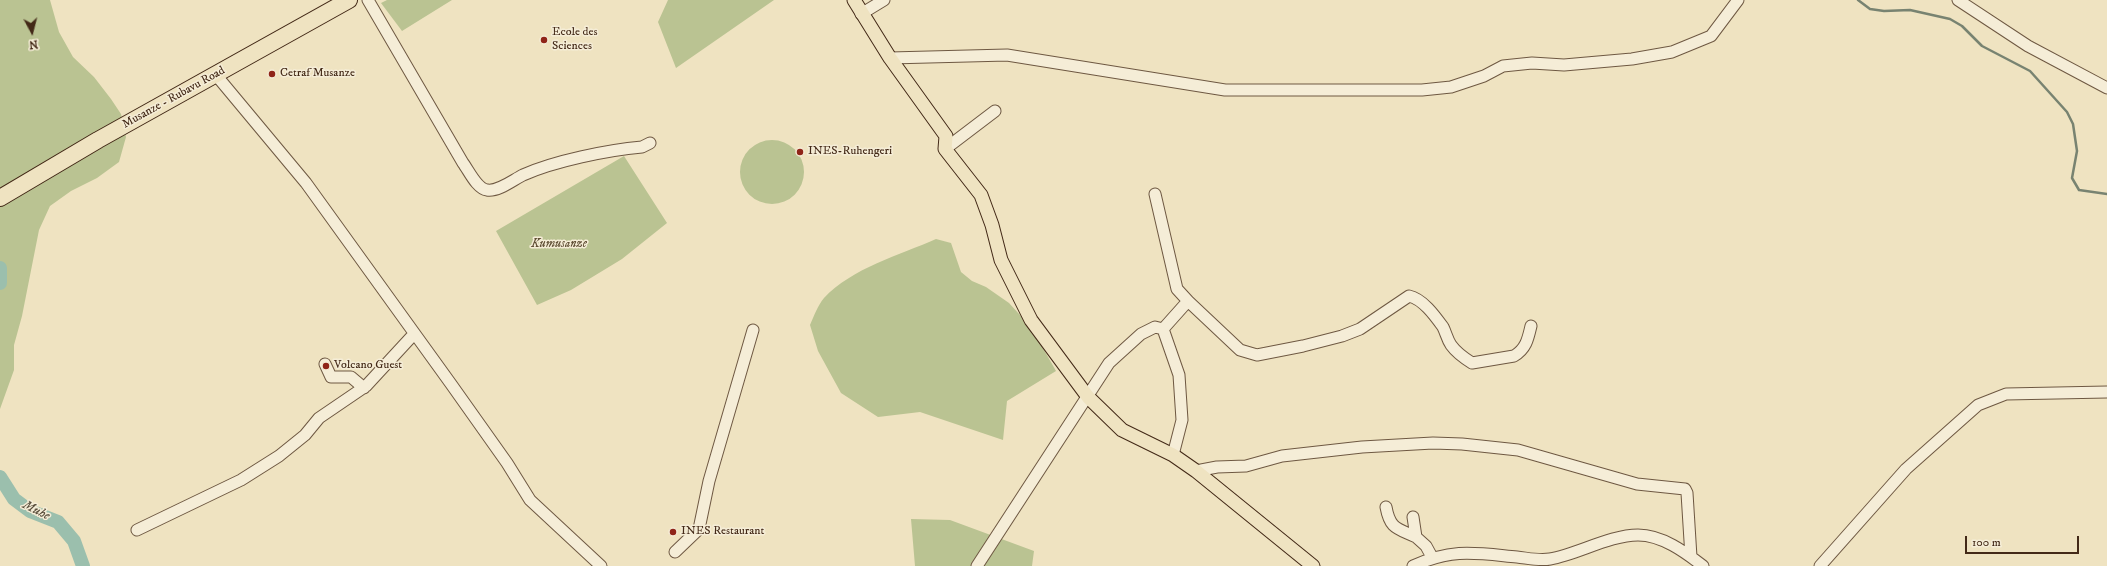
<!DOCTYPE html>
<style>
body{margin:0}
#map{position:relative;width:2107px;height:566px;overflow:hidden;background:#efe3c1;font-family:"IM FELL DW Pica",serif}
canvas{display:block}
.north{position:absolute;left:12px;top:12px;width:40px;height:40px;-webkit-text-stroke:3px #f5edd7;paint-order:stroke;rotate:173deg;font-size:11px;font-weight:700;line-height:16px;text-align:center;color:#432917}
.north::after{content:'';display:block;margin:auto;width:14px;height:18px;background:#432917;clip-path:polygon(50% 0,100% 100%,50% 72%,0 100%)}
.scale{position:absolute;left:1965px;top:536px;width:114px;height:18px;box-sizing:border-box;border:2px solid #432917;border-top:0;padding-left:5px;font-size:12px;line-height:14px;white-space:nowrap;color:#432917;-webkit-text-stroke:3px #f5edd7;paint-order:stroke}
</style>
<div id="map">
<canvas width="2107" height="566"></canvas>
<div class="north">N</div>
<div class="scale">100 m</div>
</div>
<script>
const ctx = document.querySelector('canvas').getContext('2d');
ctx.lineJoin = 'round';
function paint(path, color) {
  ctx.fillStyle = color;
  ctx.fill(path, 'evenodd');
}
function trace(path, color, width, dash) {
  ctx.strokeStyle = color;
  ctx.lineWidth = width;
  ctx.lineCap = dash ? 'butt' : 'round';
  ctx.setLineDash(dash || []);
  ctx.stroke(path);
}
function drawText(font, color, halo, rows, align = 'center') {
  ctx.font = font + ' "IM FELL DW Pica",serif';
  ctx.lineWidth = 3;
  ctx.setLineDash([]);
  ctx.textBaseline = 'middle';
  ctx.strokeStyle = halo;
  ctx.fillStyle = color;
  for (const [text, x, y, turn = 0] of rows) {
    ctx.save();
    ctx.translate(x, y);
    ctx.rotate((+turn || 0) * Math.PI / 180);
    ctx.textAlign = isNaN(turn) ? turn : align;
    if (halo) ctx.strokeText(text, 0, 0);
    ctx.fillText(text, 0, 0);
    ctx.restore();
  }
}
const green = new Path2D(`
 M0,0h50l9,32 14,25 21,20 17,22 10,15 5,23 -7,25 -22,16 -26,13 -21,15 -11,24 -17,86 -8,29v25l-14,39z
 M387,0h65l-50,31 -21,-28z
 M668,0h106l-98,68 -18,-46z
 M740 172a32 32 0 1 1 64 0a32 32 0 1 1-64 0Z
 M624,156l43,67 -45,36 -51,31 -34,15 -41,-74z
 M936,239l15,4 10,29 11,9 14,6 23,16 22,24 25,44 -49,30 -4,39 -83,-28 -42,5 -37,-24 -23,-42 -8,-26c4,-9 8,-20 14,-27 28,-30 76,-43 112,-59z
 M911,519l39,1 84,31 -2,15h-117z`);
const stream = new Path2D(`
 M1858,0l12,9 14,2 26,-1 40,9 12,7 20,20 48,25 37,41 6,12 4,27 -5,27 7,12 28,4`);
const river = new Path2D(`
 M0,268v15
 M0,477l14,22 16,12 28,11 16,19 9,25`);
const minor = new Path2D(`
 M368,0l95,163c6,8 14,26 24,27 11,2 26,-10 36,-15 31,-14 85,-25 119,-28l8,-4
 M1958,0l70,46 79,42
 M861,14l23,-14
 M890,58l117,-3 218,35h197l29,-3 33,-11 19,-10 29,-3 32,2 68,-6 40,-7 39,-16 27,-36
 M216,75l90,108 145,201 56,79 23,37 71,66
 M945,149l50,-38
 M1155,194l22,95 11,12 -25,28 16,46 3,45 -9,35
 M1188,301l52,49 17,5 46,-9 39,-10 18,-7 49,-33c14,3 26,20 34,31 3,6 4,12 8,18 5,7 13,13 21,18l42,-7c12,-7 14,-17 17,-30
 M325,364l6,13h20l13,11
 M1196,471l21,-4 29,-1 36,-10 80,-9 71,-4 29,1 56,6 119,34 48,5 2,4 4,64
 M1386,507c4,22 11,21 30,30
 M1413,517l3,20 10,9 6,11
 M137,530l104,-50 38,-24 26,-21 14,-17 47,-32 48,-52
 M675,552l24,-23 10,-48 44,-151
 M977,566l132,-203 32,-29 14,-7 8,2
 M1413,566c40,-18 62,-13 104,-9 10,1 22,4 33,2 28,-5 60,-24 88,-24 24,0 47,17 65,31
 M1820,566l86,-97 72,-64 28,-11 101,-2`);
const major = new Path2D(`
 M854,0l36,58 56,78 -1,13 36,46 11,30 9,35 30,60 57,77 34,33 51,25 23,16 117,95`);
const highway = new Path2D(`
 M0,198l98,-58 251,-140`);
const markers = [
 [544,40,4,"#8f2418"],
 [272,74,4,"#8f2418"],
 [800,152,4,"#8f2418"],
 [326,366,4,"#8f2418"],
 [673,532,4,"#8f2418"]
];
const poiNames = [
 ["Ecole des",552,33],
 ["Sciences",552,47],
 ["Cetraf Musanze",280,74],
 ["INES-Ruhengeri",808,152],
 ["Volcano Guest",334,366],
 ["INES Restaurant",681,532]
];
const streetNames = [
 ["Musanze - Rubavu Road",174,98,-29]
];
const parkNames = [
 ["Kumusanze",559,245]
];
const waterNames = [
 ["Muhe",36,511,26]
];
paint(green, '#bac392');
trace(stream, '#788371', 2.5);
trace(river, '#9bbfad', 14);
trace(minor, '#6e5842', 13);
trace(major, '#432917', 15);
trace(highway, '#432917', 18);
trace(minor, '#f5edd7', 11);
trace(major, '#efe3c1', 13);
trace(highway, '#efe3c1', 16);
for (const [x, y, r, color] of markers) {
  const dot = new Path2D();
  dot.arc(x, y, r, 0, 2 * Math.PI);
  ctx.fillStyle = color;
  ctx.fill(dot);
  trace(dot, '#f5edd7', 1.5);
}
drawText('12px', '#432917', '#f5edd7', poiNames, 'left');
drawText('12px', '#432917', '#f5edd7', streetNames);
drawText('italic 12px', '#615036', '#f5edd7', parkNames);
drawText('italic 13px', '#594e3c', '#f5edd7', waterNames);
</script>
